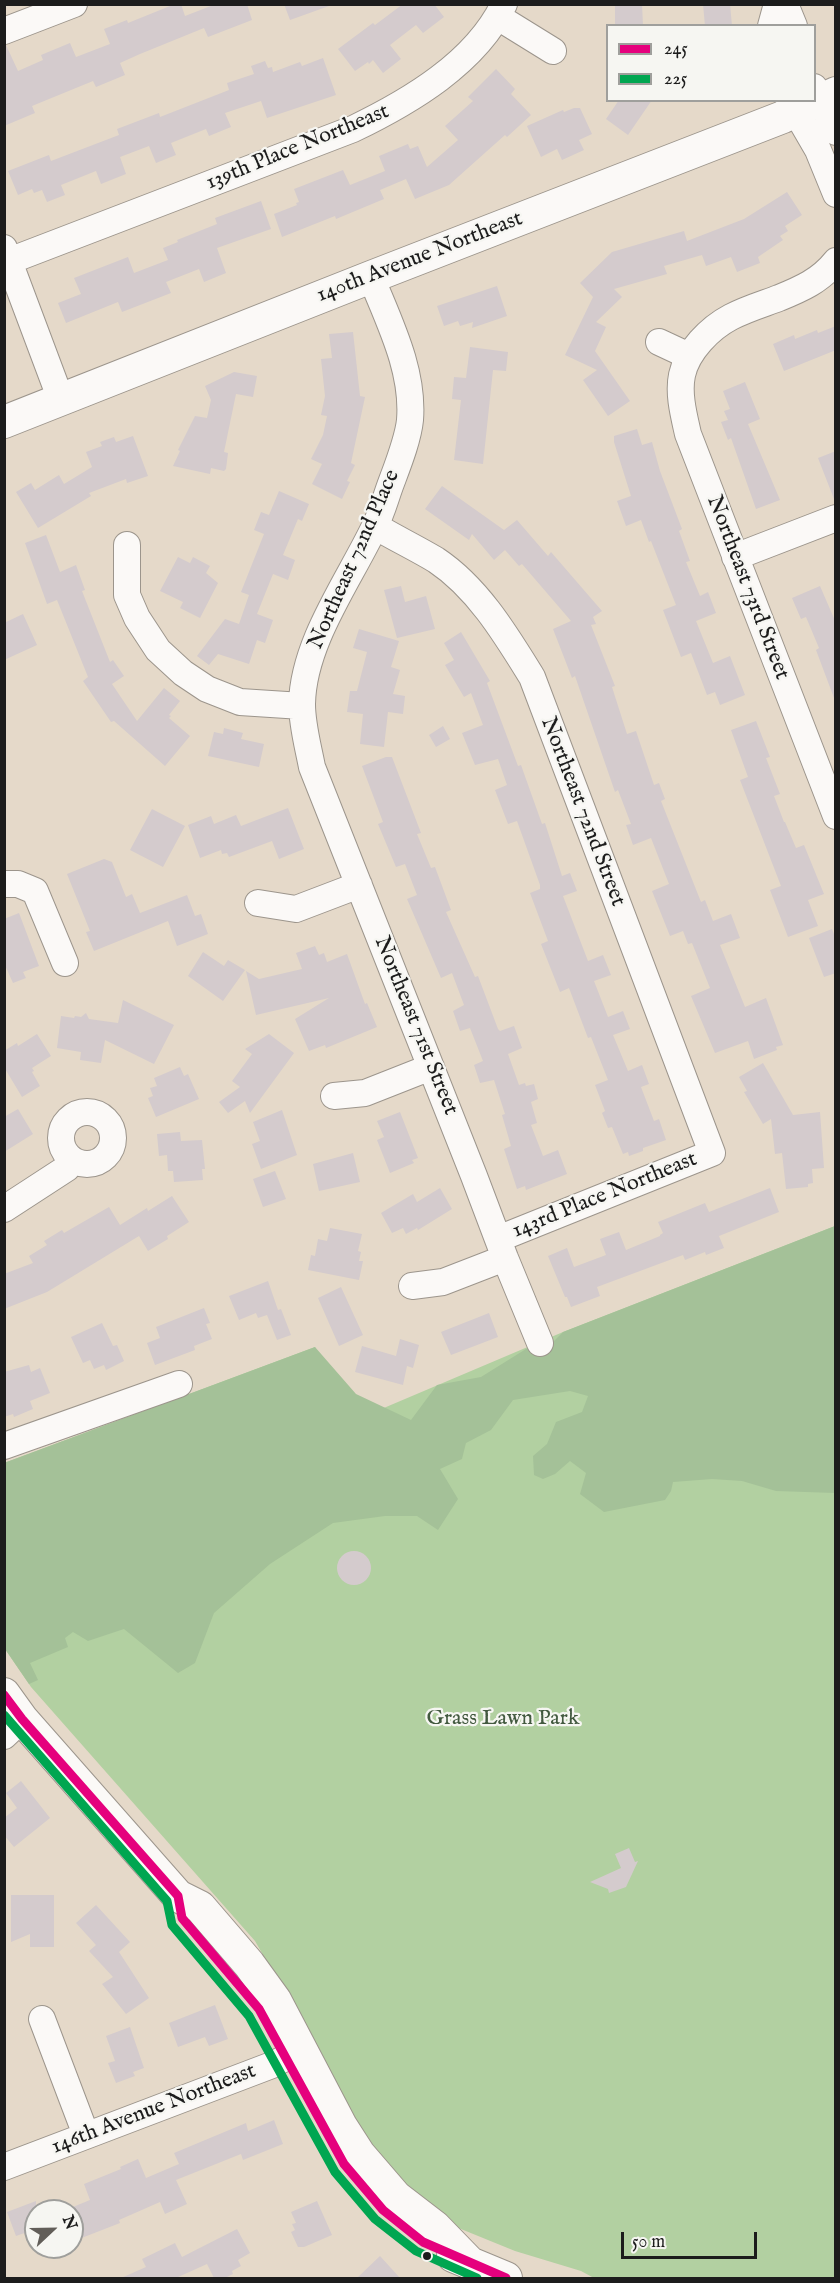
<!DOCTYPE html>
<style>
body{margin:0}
#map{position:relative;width:840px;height:2283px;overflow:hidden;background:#e5d9c9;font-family:"IM FELL English",serif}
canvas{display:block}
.frame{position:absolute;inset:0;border:6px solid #1c1c1c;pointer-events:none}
.legend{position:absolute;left:606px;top:24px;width:210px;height:78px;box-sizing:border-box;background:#f6f6f2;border:2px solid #9f9f9c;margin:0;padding:8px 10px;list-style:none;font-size:18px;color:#1c1c1c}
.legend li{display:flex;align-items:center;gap:12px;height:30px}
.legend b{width:30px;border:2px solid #9f9f9c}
.north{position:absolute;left:24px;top:2199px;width:60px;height:60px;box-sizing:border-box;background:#f6f6f2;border:2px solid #9f9f9c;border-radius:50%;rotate:68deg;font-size:16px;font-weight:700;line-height:24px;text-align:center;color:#1c1c1c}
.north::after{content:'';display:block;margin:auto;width:21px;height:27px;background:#625e59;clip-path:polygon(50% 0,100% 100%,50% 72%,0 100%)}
.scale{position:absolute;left:621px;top:2232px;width:136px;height:27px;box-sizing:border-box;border:3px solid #1c1c1c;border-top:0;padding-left:8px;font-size:18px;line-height:21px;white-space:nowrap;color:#1c1c1c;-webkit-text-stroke:4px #f6f6f2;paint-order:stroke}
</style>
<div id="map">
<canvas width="840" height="2283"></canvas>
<div class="frame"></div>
<ul class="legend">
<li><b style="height:8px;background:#e5007d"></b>245</li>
<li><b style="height:8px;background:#00a651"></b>225</li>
</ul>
<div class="north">N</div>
<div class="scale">50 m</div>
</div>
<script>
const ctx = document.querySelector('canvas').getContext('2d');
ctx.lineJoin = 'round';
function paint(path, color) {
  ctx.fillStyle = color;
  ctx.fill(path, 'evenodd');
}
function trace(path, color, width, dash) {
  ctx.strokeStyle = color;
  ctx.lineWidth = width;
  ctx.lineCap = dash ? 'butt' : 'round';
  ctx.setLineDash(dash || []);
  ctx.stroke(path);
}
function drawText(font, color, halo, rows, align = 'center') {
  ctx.font = font + ' "IM FELL English",serif';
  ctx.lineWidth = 4.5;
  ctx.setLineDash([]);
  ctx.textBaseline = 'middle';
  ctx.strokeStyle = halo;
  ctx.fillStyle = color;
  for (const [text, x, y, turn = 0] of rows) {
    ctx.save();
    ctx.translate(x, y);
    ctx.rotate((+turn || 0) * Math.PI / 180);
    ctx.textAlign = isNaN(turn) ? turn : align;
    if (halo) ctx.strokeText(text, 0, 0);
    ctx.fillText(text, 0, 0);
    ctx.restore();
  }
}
const green = new Path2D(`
 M835,1226v1052h-241l-13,-7 -66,-20 -59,-24 -64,-47 -47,-72 -33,-68 -57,-99 -224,-254 -26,-38 -1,-186 311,-116 31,77 217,-92z`);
const forest = new Path2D(`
 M835,1226v267l-59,-2 -34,-10 -30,-2 -39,3 -2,9 -6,9 -61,12 -24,-18 6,-21 -16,-12 -15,13 -12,5 -9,-4 -1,-19 14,-12 9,-22 26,-10 6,-16 -18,-5 -57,9 -22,30 -25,13 -4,16 -22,10 18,30 -20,31 -21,-14h-32l-52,7 -63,41 -56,49 -19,50 -17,10 -54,-44 -36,12 -15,-9 -8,6 3,9 -38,16 8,17 -9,4 -24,-35 -1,-186 311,-116 41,47 55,26 26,-35 44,-8 45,-28 26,-6 11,-11z`);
const building = new Path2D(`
 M175,4h6l4,12 31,-12h31l5,16 -44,17 -4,-9 -64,26 -20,9 5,12 -29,12 -3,-6 -61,25 3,7 -31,13v-80l2,-1 12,26 25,-11 -2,-5 29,-12 6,14 34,-13 -6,-15 23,-9 1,3z
 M284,4h44l1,2 -39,14z
 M403,4h31l10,13 -21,16 -7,-8 -26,20 11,14 -18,14 -10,-13 -4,4 -1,-2 -13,9 -17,-22 35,-26 2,2z
 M615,4h27l1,22h-28z
 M703,4h27l2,22h-27z
 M323,58l13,37 -69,23 -6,-17 -36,12 6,14 -22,9 -3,-7 -35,14 5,12 -20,8 -7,-17 -29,11 6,17 -25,10 -5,-13 -35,14 4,10 -18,7 -5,-12 -8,3 -2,-4 -14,6 -10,-24 41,-16 2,6 68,-26 -2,-6 42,-16 1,4 69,-27 -2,-7 27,-9 -3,-8 14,-5 3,7 4,-1 1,5 27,-10 2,4z
 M496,69l19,20 -4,5 20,21 -24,22 -2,-2 -56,50 -34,14 -9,-20 -26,11 4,9 -48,20 -1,-3 -53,21 -8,-23 23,-9 -1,-2 3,-1 -5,-13 49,-19 7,15 35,-14 -6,-15 29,-12 2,5 8,-3 9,21 31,-27 -13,-14 28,-25 -5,-4z
 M619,100h33l-24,35 -22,-16z
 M574,108h6l12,26 -13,6 5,10 -22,10 -5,-11 -16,8 -14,-31 36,-16 1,2z
 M787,192l15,23 -17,11 3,5 -8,5 3,4 -25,17 2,6 -23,9 -6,-15 -25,9 -4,-11 -38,11 3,8 -53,15 8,8 -26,25 10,5 -11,24 35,50 -22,15 -25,-36 14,-10 -32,-15 28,-58 -13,-14 32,-31 72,-21 3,10 57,-22z
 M261,201l10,28 -54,19 9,25 -22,9 -5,-13 -33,13 5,11 -49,19 -4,-10 -52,21 -8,-20 23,-9 -7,-16 54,-21 6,16 34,-13 -5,-12 15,-6 -1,-2 40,-16 -2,-6z
 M497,286l10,30 -35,12 1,-6 -13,4 -2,-5 -14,5 -7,-20z
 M836,326v24l-52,21 -11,-27 21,-9 1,4 22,-9 1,3z
 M353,332l7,64 5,1 -14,66 4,2 -8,16 3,1 -8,17 -30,-15 10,-20 -11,-5 12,-24 4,-19 -6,-1 4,-19 -4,-37 11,-1 -3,-24z
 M470,347l38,5 -2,19 -13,-1 -10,94 -29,-4 7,-60 -9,-1 2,-22 12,1z
 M234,372l23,4 -4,21 -17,-3 -12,58 4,1 -2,16 -2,2 -13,-3 -1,6 -37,-8 7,-15 -2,-1 17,-34 12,2 4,-18 -6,-14z
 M745,382l15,37 -12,5 32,76 -24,9 -25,-71 -3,2 -7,-18 7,-2 -4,-9 6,-2 -7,-18z
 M637,429l5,16 10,-3 8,29 22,58 -3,2 11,30 -4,1 14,34 8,-4 8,21 -20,8 17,42 17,-7 15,39 -25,10 -5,-13 -8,3 -16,-42 -10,4 -18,-47 13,-5 -25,-64 -2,1 -8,-22 -15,6 -9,-25 14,-5 -17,-54v-6z
 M133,436l15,40 -21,7 -1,-4 -37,14 2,3 -53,32 -22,-36 15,-9 4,7 24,-15 5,9 28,-17 -6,-15 16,-6 -2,-4 14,-5 2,5z
 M836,451v48h-2l-16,-41z
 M442,486l62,44 13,-10 31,36 3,-4 51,59 -9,6 3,7 -5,1 24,61 -3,1 15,47 9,-3 18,54 5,-2 6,16 -4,2 40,101 4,-2 8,21 18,-7 9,24 -20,7 25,62 21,-9 17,47 -7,2 1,3 -23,9 -6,-18 -33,12 -24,-57 19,-8 -18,-45 -4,1 -5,-13 -13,5 -18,-45 17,-7 -18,-46 -18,7 -7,-20 5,-1 -13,-34 -3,2 -40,-116 -3,2 -19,-49 18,-8 -49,-57 -3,2 -14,-16 -11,10 -22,-26 -3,6 -44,-31z
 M279,491l30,13 -7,17 -4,-2 -15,36 12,5 -7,20 -15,-6 -16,40 16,6 -8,23 -8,-3 -8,24 -31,-10 -9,11 -12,-9 28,-37 14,5 10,-29 -8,-3 23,-58 -10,-4 7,-18 8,3z
 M46,535l14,37 16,-7 9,25 -3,1 28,71 3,-2 11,16 -12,8 25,37 27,-33 16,13 -11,14 2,1 -2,2 21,18 -25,30 -51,-45 -3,1 -28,-41 5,-4 -31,-77 -10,4 -22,-61z
 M178,557l12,6 3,-6 17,9 -4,7 12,10 -18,35 -20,-10 3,-6 -23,-11z
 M401,586l4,16 21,-6 9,33 -38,9 -13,-48z
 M820,586l16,37 -2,75 -18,-48 3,-2 -13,-31 -5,2 -9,-21z
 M23,614l14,31 -33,15v-37z
 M359,629l40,12 -8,26 9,3 -7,24 12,2 -2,18 -15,-2 -4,35 -24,-3 3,-30 -16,-2 3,-21h7l10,-39 -14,-4z
 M461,632l29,49 -3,2 31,83 3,-1 21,59 3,-1 17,53 8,-3 7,18 -14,5 25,65 15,-6 8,20 -17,6 14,36 15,-6 7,18 -17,6 15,36 14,-6 7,19 -8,3 13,34 5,-2 7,21 -23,8v3l-14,5 -1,-4 -5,2 -11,-27 -4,1 -6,-15 3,-2 -10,-26 13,-5 -17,-43 -3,1 -19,-50 -9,4 -19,-48 7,-3 -18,-48 10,-4v-4l-23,-64 -9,3 -13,-34 12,-5 -9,-26 -23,6 -13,-32 21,-8 -12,-32 -7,4 -19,-32 9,-5 -10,-17z
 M756,721l14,36 -4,1 14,36 -6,2 10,26h1l11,26 8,-3 20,49 -16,6 10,26 -30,11 -18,-47 11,-4 -41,-106 8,-3 -17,-47z
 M443,726l7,13 -14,8 -7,-12z
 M224,728l19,5 -2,6 23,5 -5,23 -51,-11 6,-24 9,2z
 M386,757h6l29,76 -4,1 14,34 4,-1 16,43 -5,2 29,65 3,-1 20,53 2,2 14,-5 8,22 -14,6 11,31 6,-2 1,3 8,-2 4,15 -7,3 6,21 -6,2 12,31 15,-6 9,24 -41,16 -1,-4 -8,3 -13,-40 7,-3 -9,-31 3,-1 -11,-34 -14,3 -6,-18 9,-4 -13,-33 -10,3 -7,-20 11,-6 -12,-32 -11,5 -34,-79 10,-4 -12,-31 -9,3 -18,-43 5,-2 -21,-56z
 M288,808l16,41 -25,10 -7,-18 -43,16 -2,-4 -5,1 -1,-4 -21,8 -12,-33 23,-9 3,8 22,-9 5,11z
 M152,809l33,17 -22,41 -33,-17z
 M104,859l8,3 14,35 6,-3 8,19 47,-18 8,21 6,-2 7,20 -31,12 -9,-25 -74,30 -8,-19 4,-1 -23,-57z
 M19,913l20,53 -16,6 3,6 -13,5 -9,-20v-44z
 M832,929l4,10v34l-12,4 -15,-39z
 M315,946l4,9 5,-2 3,9 20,-8 18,50 2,-1 10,24 -51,21 -1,-3 -16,6 -14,-32 34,-21 -73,17 -10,-44 13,8 43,-10 -6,-16z
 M203,952l21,14 4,-6 17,10 -22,31 -35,-25z
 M123,1000l51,25 -20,39 -49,-24 -4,23 -21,-3 1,-8 -24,-4 4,-32 13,2 1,-2 6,1 5,-4 3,6 29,4z
 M37,1034l14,22 -19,12 2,3 -2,1 8,14 -18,11 -18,-30v-16l13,-8 1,3z
 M269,1034l25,19 -44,60 -5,-12 -17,12 -9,-11 21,-15 -8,-6 20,-27 -7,-5z
 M763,1063l30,52 27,-3 4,56 -12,1 1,14 -5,1v3l-22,2 -4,-36 -7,1 -4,-35 -8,5 -19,-32 3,-1 -8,-14z
 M180,1067l4,9 4,-2 11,25 -43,18 -8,-19 5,-2 -3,-8 7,-2 -3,-8z
 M18,1109l15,25 -29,18v-35z
 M282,1110l15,45 -36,14 -9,-25 8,-3 -7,-19z
 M400,1112l18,46 -6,2 2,3 -24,10 -13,-33 7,-3 -7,-16z
 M180,1132l1,9 21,-1 3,29h-3l1,11 -29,2 -1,-11h-5l-1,-16 -8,1 -2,-22z
 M353,1153l7,29 -41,9 -6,-27z
 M275,1171l11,28 -23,8 -10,-28z
 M440,1188l12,21 -34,21 -1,-2 -11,6 -3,-6 -11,5 -11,-20 32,-19 4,8z
 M770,1188l9,24 -60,24 5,12 -18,7 -1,-3 -20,8 -2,-5 -86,32 3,9 -29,11 -4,-10h-2l-17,-41 19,-8 7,19 32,-12 -6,-16 19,-7 7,18 34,-14v-1l3,-2 -5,-11 47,-19 4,9z
 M172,1196l17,26 -22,14 1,3 -20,12 -9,-15 -92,56 -43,17v-35l29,-11 -4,-7 18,-11 -3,-4 18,-11 2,3 45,-26 11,18 27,-17 1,3z
 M330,1228l32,6 -4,17 3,1 -2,9h4l-4,19 -51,-10 3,-15 4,1 3,-17 9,2z
 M268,1281l10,29 3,-1 10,26 -14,5 -10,-25 -9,3 -2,-5 -17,7 -10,-24z
 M341,1287l22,48 -24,11 -21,-48z
 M204,1308l6,15 -4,1 6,15 -18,7 1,4 -40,15 -8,-22 13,-5 -4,-11z
 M489,1313l9,24 -47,18 -10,-23z
 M102,1323l11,23 4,-1 7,16 -18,9 -2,-5 -10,4 -4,-9 -7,3 -12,-26z
 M400,1339l19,6 -6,23 -6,-2 -4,19 -48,-13 7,-26 34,10z
 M29,1365l2,7 9,-4 10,25 -20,8 3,8 -19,8 -1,-3 -9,3v-45z
 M337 1568a17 17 0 1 1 34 0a17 17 0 1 1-34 0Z
 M21,1781l29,37 -36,29 -10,-12v-17l13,-10 -11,-15z
 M629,1848l6,14 3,-1 -12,26 -17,6 -1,-4 -18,-7 31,-14 -6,-14z
 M11,1895h43v52h-24v-13l-19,8z
 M96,1905l34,37 -11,10 30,46 -23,16 -24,-30 11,-7 -24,-26 7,-6 -20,-22z
 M215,2005l13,34 -19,7 -4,-9 -27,10 -9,-24z
 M130,2027l14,41 -11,4 2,4 -19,7 -8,-20 7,-2 -9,-25z
 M274,2120l9,24 -40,16 -2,-6 -65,26 11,24 -22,10 -5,-12 -41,18 1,3 -41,16 -7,-19v-9h-4v-2l22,-9 -6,-16 37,-15 -1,-2 18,-8 8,19 33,-14 -5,-11 72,-30 2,8z
 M36,2201v28l-20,7 -9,-24z
 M317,2201l15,34 -28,12h-6l-7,-15 4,-2 -3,-6 4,-1 -5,-11z
 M237,2229l13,24 -12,7 3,6 -9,5 1,3 -8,4h-11l-7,-14 -31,14h-55l25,-11 -4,-8 33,-16 7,14z
 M380,2256l20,22h-43z`);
const minor = new Path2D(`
 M785,4l9,22
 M498,17l55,34
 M771,26l6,-22
 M4,31l70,-27
 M814,87l22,45
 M789,100l29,50 18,44
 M4,248l57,152
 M9,261l344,-132c56,-27 123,-66 151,-125
 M836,261c-16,20 -35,28 -57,37 -16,6 -33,11 -48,19 -21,11 -44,34 -49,58 -4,19 2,41 6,59l148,382
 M371,277c18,45 43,93 39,143 -2,20 -13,47 -20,66 -5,14 -9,29 -16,42 -26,54 -71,115 -72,176 0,21 6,42 10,63l162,409 31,82 35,85
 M659,342l30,14
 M375,526c20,12 41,22 61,34 42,28 70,75 96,117l180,476 -214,86
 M127,545v50l10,23 21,32 25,23 24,16 33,13 62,4
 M735,557l101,-39
 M4,884h14l17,7 30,72
 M258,903l38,6 63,-24
 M334,1096l31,-3 66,-26
 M61 1138a26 26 0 1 1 52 0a26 26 0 1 1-52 0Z
 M4,1209l63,-41 6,-8
 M412,1286l31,-4 62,-24
 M4,1446l175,-62
 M4,1736l18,-17
 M42,2019l44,116
 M4,2167l268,-102 30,-16`);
const major = new Path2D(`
 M4,422l367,-145 412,-160 53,-24
 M4,1694l18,25 156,177 22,11 49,57 26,36 66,126 18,28 37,43 39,30 36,37
 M453,2256l53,22`);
const bus1 = new Path2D(`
 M4,1695l18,24 156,177 4,22 77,91 85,155 39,46 40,32 83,36`);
const bus2 = new Path2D(`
 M4,1715l163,186 5,24 77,91 86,156 40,47 41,32 61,27`);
const markers = [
 [427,2256,5,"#1c1c1c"]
];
const streetNames = [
 ["139th Place Northeast",298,148,-22],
 ["140th Avenue Northeast",420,258,-21],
 ["Northeast 72nd Place",355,560,-66],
 ["Northeast 73rd Street",747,588,69],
 ["Northeast 72nd Street",582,812,69],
 ["Northeast 71st Street",415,1026,68],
 ["143rd Place Northeast",605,1196,-22],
 ["146th Avenue Northeast",154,2110,-21]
];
const parkNames = [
 ["Grass Lawn Park",503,1719]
];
paint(green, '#b2d0a1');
paint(forest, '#a4c198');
paint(building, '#d4cbcd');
trace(minor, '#9c958c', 28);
trace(major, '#9c958c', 34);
trace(minor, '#fbf9f7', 26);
trace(major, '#fbf9f7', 32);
trace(bus1, '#e5007d', 9);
trace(bus2, '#00a651', 9);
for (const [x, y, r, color] of markers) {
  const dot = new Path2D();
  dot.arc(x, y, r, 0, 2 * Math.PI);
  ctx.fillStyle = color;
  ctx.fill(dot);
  trace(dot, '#f6f6f2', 2);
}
drawText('22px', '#1c1c1c', '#f6f6f2', streetNames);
drawText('22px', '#42593f', '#f6f6f2', parkNames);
</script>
